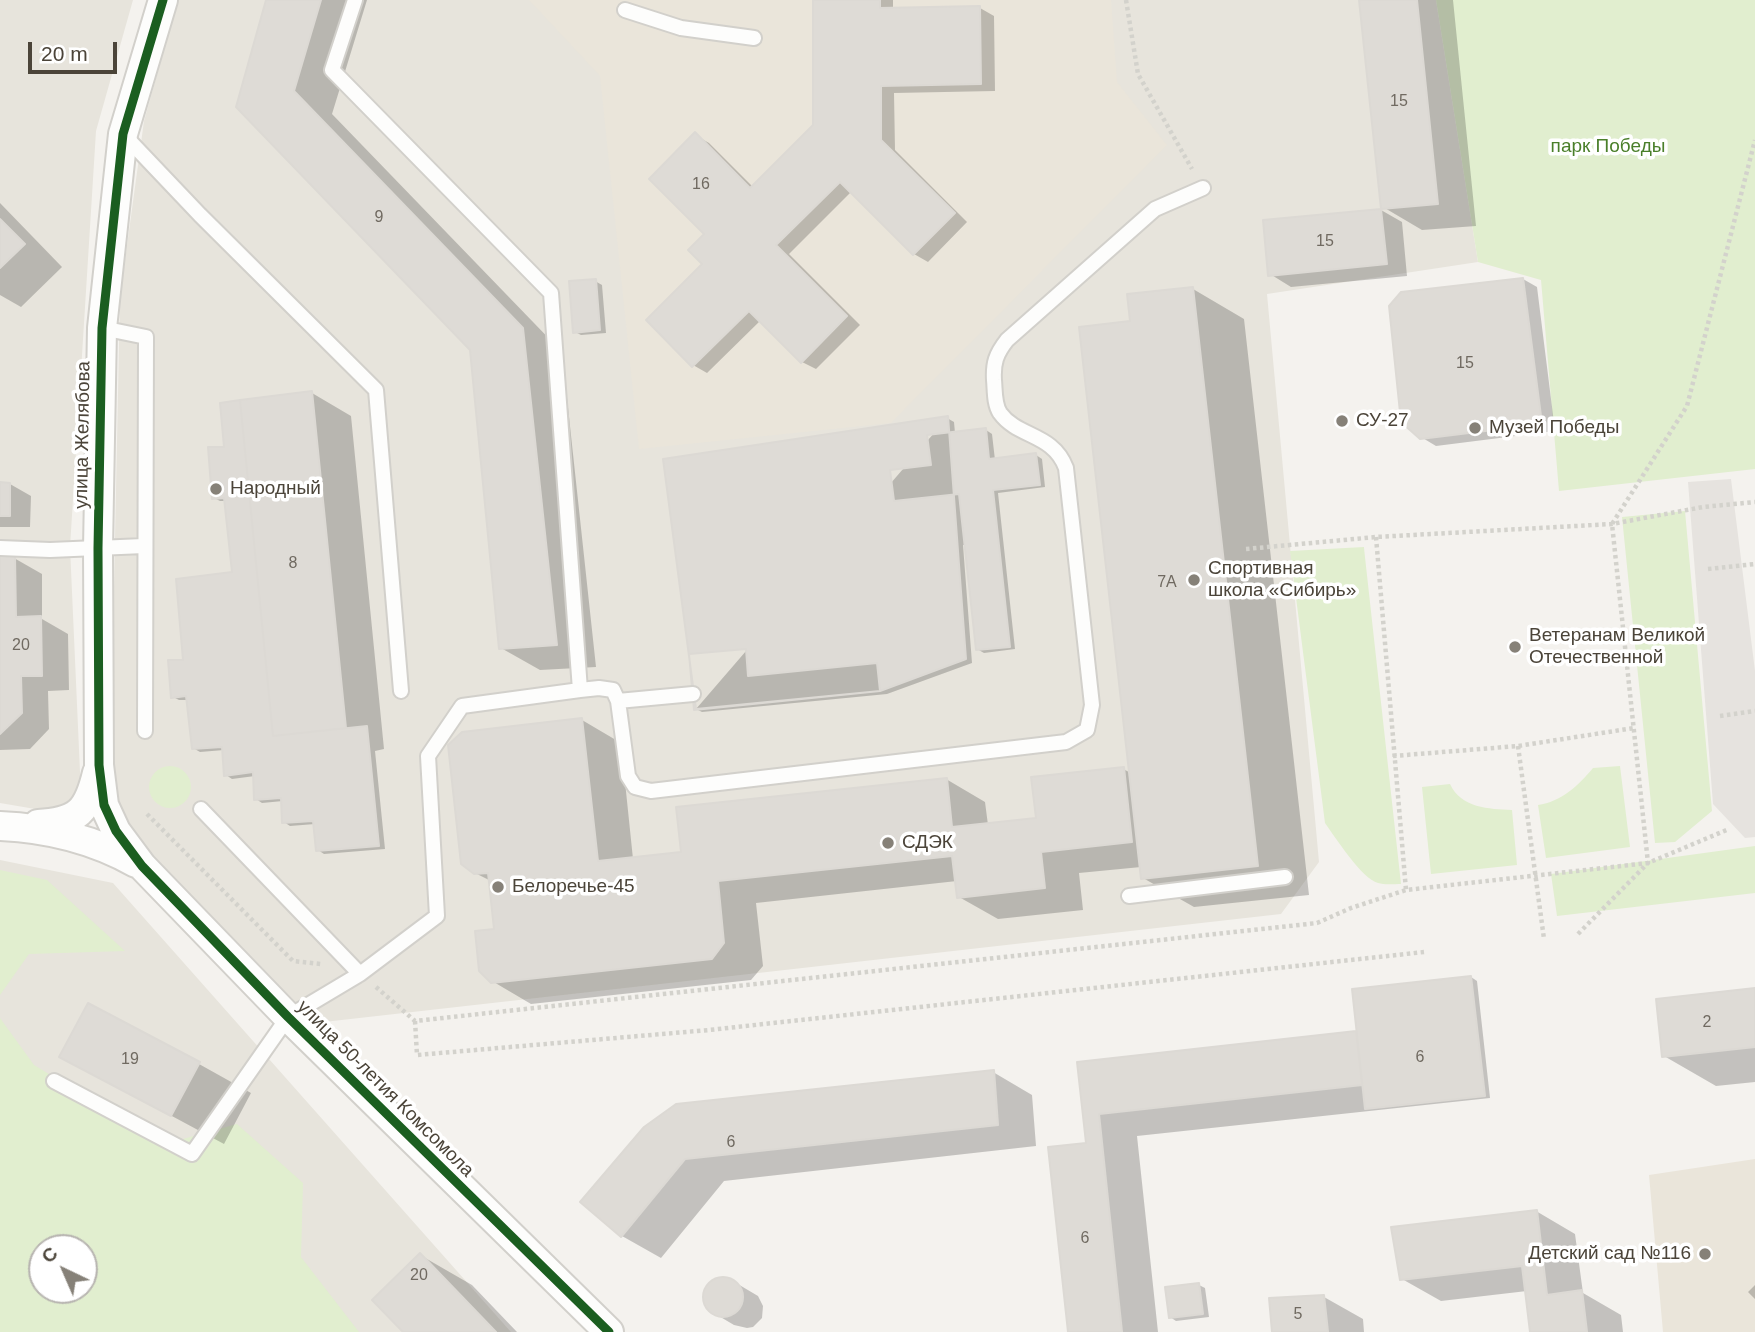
<!DOCTYPE html>
<meta charset="utf-8">
<style>
body{margin:0}
#map{position:relative;width:1755px;height:1332px;overflow:hidden;background:#f4f2ee;font-family:Arial,sans-serif}
canvas{display:block}
.north{position:absolute;left:28px;top:1234px;width:70px;height:70px;box-sizing:border-box;background:#fff;border:2px solid #b7b4b0;border-radius:50%;rotate:316deg;font-size:19px;font-weight:700;line-height:28px;text-align:center;color:#4b4439}
.north::after{content:'';display:block;margin:auto;width:24px;height:32px;background:#868178;clip-path:polygon(50% 0,100% 100%,50% 72%,0 100%)}
.scale{position:absolute;left:28px;top:42px;width:89px;height:32px;box-sizing:border-box;border:4px solid #4b4439;border-top:0;padding-left:9px;font-size:21px;line-height:24px;white-space:nowrap;color:#4b4439;-webkit-text-stroke:5px #fff;paint-order:stroke}
</style>
<div id="map">
<canvas width="1755" height="1332"></canvas>
<div class="north">С</div>
<div class="scale">20 m</div>
</div>
<script>
const ctx = document.querySelector('canvas').getContext('2d');
ctx.lineJoin = 'round';
function paint(path, color) {
  ctx.fillStyle = color;
  ctx.fill(path, 'evenodd');
}
function trace(path, color, width, dash) {
  ctx.strokeStyle = color;
  ctx.lineWidth = width;
  ctx.lineCap = dash ? 'butt' : 'round';
  ctx.setLineDash(dash || []);
  ctx.stroke(path);
}
function drawText(font, color, halo, rows, align = 'center') {
  ctx.font = font + ' Arial,sans-serif';
  ctx.lineWidth = 7;
  ctx.setLineDash([]);
  ctx.textBaseline = 'middle';
  ctx.strokeStyle = halo;
  ctx.fillStyle = color;
  for (const [text, x, y, turn = 0] of rows) {
    ctx.save();
    ctx.translate(x, y);
    ctx.rotate((+turn || 0) * Math.PI / 180);
    ctx.textAlign = isNaN(turn) ? turn : align;
    if (halo) ctx.strokeText(text, 0, 0);
    ctx.fillText(text, 0, 0);
    ctx.restore();
  }
}
const residential = new Path2D(`
 M0,0h133l-37,131 -26,416 12,270 -82,-14z
 M178,0h1258l42,262 -211,32 52,568 -38,52 -966,109 -182,-181 -23,-63 10,-482 24,-176z
 M0,860l113,23 398,449h-511zM42,1248h42v42h-42z`);
const education = new Path2D(`
 M529,0h582l6,82 50,63 -276,278 -252,26 -39,-373z
 M1755,1159v173h-92l-14,-157z`);
const green = new Path2D(`
 M1436,0h319v469l-196,22 -18,-211 -63,-18z
 M1685,511l27,300 -37,31 -20,1 -33,-326z
 M1364,547v1l37,336c-7,0 -17,1 -23,-1 -16,-4 -43,-46 -53,-60l-35,-272z
 M149 787a21 21 0 1 1 42 0a21 21 0 1 1-42 0Z
 M1620,766l10,81 -84,11 -8,-53c23,-3 41,-20 55,-37z
 M1450,784c11,24 39,25 62,26l5,55 -86,9 -9,-87z
 M1755,846v47l-198,23 -6,-42z
 M0,870l47,10 78,71 -96,3 -29,41z
 M0,1018l34,47 131,79 72,-20 66,59 -2,74 58,75h-359zM42,1248h42v42h-42z`);
const parking = new Path2D(`
 M1731,479l24,192v166l-10,1 -32,-34 -25,-322z`);
const shadow = new Path2D(`
 M268,0h99l-35,114 230,238 34,315 -56,3 -39,-22 -29,-299 -234,-242z
 M814,0h79v10l87,-2 14,8 1,75 -101,2 1,57 72,72 -39,40 -14,-8 -62,-63 -63,63 71,71 -44,44 -14,-7 -41,-42 -54,53 -14,-8 14,-131 -12,-99 14,8 44,44 62,-61z
 M1361,0h92l23,226 -54,4 -39,-23z
 M0,203l62,64 -41,40 -21,-12z
 M1381,210l21,12 5,54 -116,11 -21,-13z
 M1523,279l14,8 18,144 -119,15 -15,-9z
 M595,281l7,4 4,48 -25,2 -6,-3z
 M1193,289l51,30 65,576 -115,12 -51,-29 -2,-11 -62,6 4,37 -85,9 -39,-22 -2,-16 -201,22 7,63 -12,14 -220,24 -39,-23 4,-50 -5,-50 -16,-8 107,-153 39,23 12,116 50,-6 263,-74 39,23 3,23 50,-6 85,-50 8,4 1,-450z
 M312,393l39,23 33,333 -9,2 10,98 -61,5 -6,-4 -3,-26 -25,2 -6,-4 -1,-21 -21,2 -6,-4 -1,-23 -23,3 -6,-4 -2,-25 -24,2 -7,-4 -5,-48h-9l-6,-3 12,-36 48,-87 -7,-73h-6l-6,-3 12,-49z
 M947,418l7,4 1,11 31,-3 6,4 3,26 41,-5 6,4 3,28 -47,6 17,156 -31,4 -7,-4 -11,-104h-3l9,118 -85,31 -185,18 -6,-3z
 M0,484h10l21,12 -1,31h-30z
 M0,558h14l28,16v45l26,15 1,56 -21,1 1,38 -19,20 -30,1z
 M1471,977l6,4 13,117 -353,38 21,196h-88l18,-188 -9,-80 277,-31 2,2z
 M1755,990v92l-39,4 -52,-30z
 M62,1057l137,7 52,29 -27,51z
 M993,1072l39,23 4,51 -312,35 -63,77 -39,-22 23,-108z
 M1536,1211l39,23 8,59 38,22 2,17h-91l-5,-41 -86,10 -39,-22z
 M420,1255l52,30 45,47h-112z
 M719,1278l12,2 27,16 5,10 -1,12 -9,9 -6,1 -13,-3 -22,-13 -7,-11 1,-13 3,-4z
 M1199,1285l6,3 4,29 -33,4 -6,-4z
 M1755,1285v14l-7,-7z
 M1324,1297l39,22 1,13h-90z`);
const building = new Path2D(`
 M266,0h55l-27,91 229,237 34,317 -58,4 -29,-299 -234,-243z
 M813,0h67v8l100,-2 1,78 -100,2v54l74,73 -42,42 -73,-73 -64,63 71,71 -46,47 -52,-52 -57,56 -46,-47 56,-56 -14,-14 16,-16 -55,-55 46,-47 55,56 63,-63z
 M1359,0h58l21,204 -57,5z
 M1381,209l6,55 -119,12 -5,-56z
 M0,219l25,25 -25,24z
 M1523,278l19,146 -122,15 -19,-17 -12,-116 12,-14z
 M596,279l4,51 -27,3 -4,-52z
 M1193,287l65,579 -117,13 -62,-552 51,-6 -3,-27z
 M312,391l34,337 -73,8 -33,-336z
 M240,400l33,336 94,-10 12,120 -63,5 -3,-30 -31,2 -1,-25 -27,2 -1,-28 -29,4 -2,-29 -30,2 -6,-53 -15,2 -3,-38h15l-7,-81 56,-7 -8,-74 -12,1 -4,-52h16l-4,-44z
 M948,416l18,243 -86,32 -184,18 -33,-250z
 M986,428l3,31 47,-6 4,32 -47,5 17,157 -34,3 -17,-156 -65,7 -4,-31 41,-5 -4,-30z
 M0,482l10,1v33h-10z
 M0,556h15l1,61 25,-1 1,60h-21l1,37 -22,21z
 M746,649l2,27 129,-13 3,28 -186,19 -5,-56z
 M582,718l16,143 83,-9 -5,-45 271,-29 5,49 84,-9 -5,-41 93,-10 8,75 -91,10 4,36 -88,10 -5,-42 -234,25 6,62 -12,16 -221,24 -12,-12 -4,-40 19,-2 -6,-56 -14,1 -13,-10 -13,-119 14,-13z
 M1471,976l14,120 -120,13 -13,-120z
 M1755,988v59l-93,10 -6,-58z
 M88,1003l112,59 -29,54 -112,-59z
 M1356,1031l6,54 -263,29 23,218h-54l-20,-185 38,-4 -9,-81z
 M994,1070l4,55 -313,34 -64,78 -41,-35 64,-75 32,-23z
 M1537,1210l10,85 35,-5 5,42h-57l-8,-66 -122,14 -9,-53z
 M420,1253l76,79h-93l-31,-32z
 M703 1297a20 20 0 1 1 40 0a20 20 0 1 1-40 0Z
 M1199,1283l4,31 -34,4 -4,-31z
 M1324,1295l4,37h-56l-3,-34z`);
const path = new Path2D(`
 M1126,0l12,74 54,95
 M1376,537l30,353
 M1246,549l130,-12 236,-13 91,-17 52,-5
 M1708,569l47,-5
 M1720,716l35,-5
 M1518,746l26,193
 M1393,756l125,-10 116,-18
 M147,814l146,147 28,3
 M1578,934l70,-71 -36,-339 75,-118 68,-266
 M376,987l39,34 902,-98 34,-15 55,-18 242,-27 81,-34
 M415,1021l2,34 292,-25 715,-78`);
const lane = new Path2D(`
 M355,0l-23,70 219,223 29,397 19,-2 14,2 5,11 10,75 7,11 16,4 415,-49 21,-12 5,-25 -26,-237c-13,-35 -48,-30 -66,-55 -6,-9 -5,-23 -6,-33 -1,-17 2,-26 13,-40l148,-131 48,-21
 M625,10l56,18 73,10
 M124,135l76,80 176,175 25,301
 M102,328l44,9 -1,394
 M0,548l50,2 94,-4
 M618,701l75,-7
 M201,809l159,165
 M1129,896l156,-19
 M54,1081l138,73 96,-137 72,-43 77,-58 -9,-160 34,-50 118,-16`);
const street = new Path2D(`
 M163,0l-40,134 -21,194 -4,220 1,217 5,40 12,26 26,35 146,151 321,315
 M38,824c40,-2 50,-13 59,-51
 M0,826c47,2 95,14 136,37`);
const cycleway = new Path2D(`
 M163,0l-40,134 -21,194 -4,220 1,217 5,40 12,26 26,35 146,151 321,315`);
const markers = [
 [1342,421,7,"#868178"],
 [1475,428,7,"#868178"],
 [216,489,7,"#868178"],
 [1194,580,7,"#868178"],
 [1515,647,7,"#868178"],
 [888,843,7,"#868178"],
 [498,887,7,"#868178"],
 [1705,1254,7,"#868178"]
];
const numberNames = [
 ["15",1399,102],
 ["16",701,185],
 ["9",379,218],
 ["15",1325,242],
 ["15",1465,364],
 ["8",293,564],
 ["7А",1167,583],
 ["20",21,646],
 ["2",1707,1023],
 ["6",1420,1058],
 ["19",130,1060],
 ["6",731,1143],
 ["6",1085,1239],
 ["20",419,1276],
 ["5",1298,1315]
];
const parkNames = [
 ["парк Победы",1608,147]
];
const poiNames = [
 ["СУ-27",1356,421],
 ["Музей Победы",1489,428],
 ["Народный",230,489],
 ["Спортивная",1208,569],
 ["школа «Сибирь»",1208,591],
 ["Ветеранам Великой",1529,636],
 ["Отечественной",1529,658],
 ["СДЭК",902,843],
 ["Белоречье-45",512,887],
 ["Детский сад №116",1691,1254,"right"]
];
const streetNames = [
 ["улица Желябова",83,435,-89],
 ["улица 50-летия Комсомола",385,1089,45]
];
paint(residential, '#e7e4dc');
paint(education, '#eae5da');
paint(green, '#e1eecf');
paint(parking, '#e6e3df');
paint(shadow, '#0003');
paint(building, '#dedbd6');
trace(building, '#dcd9d4', 2);
trace(lane, '#d2d0cb', 18);
trace(street, '#d2d0cb', 32);
trace(path, '#d3d2cc', 4.5, [3.5, 3.5]);
trace(lane, '#fdfdfc', 14);
trace(street, '#fdfdfc', 28);
trace(cycleway, '#1b5e20', 9);
for (const [x, y, r, color] of markers) {
  const dot = new Path2D();
  dot.arc(x, y, r, 0, 2 * Math.PI);
  ctx.fillStyle = color;
  ctx.fill(dot);
  trace(dot, '#fff', 2.5);
}
drawText('16px', '#706a61', null, numberNames);
drawText('19px', '#4a7f2a', '#fff', parkNames);
drawText('19px', '#4b4439', '#fff', poiNames, 'left');
drawText('19px', '#4b4439', '#fff', streetNames);
</script>
